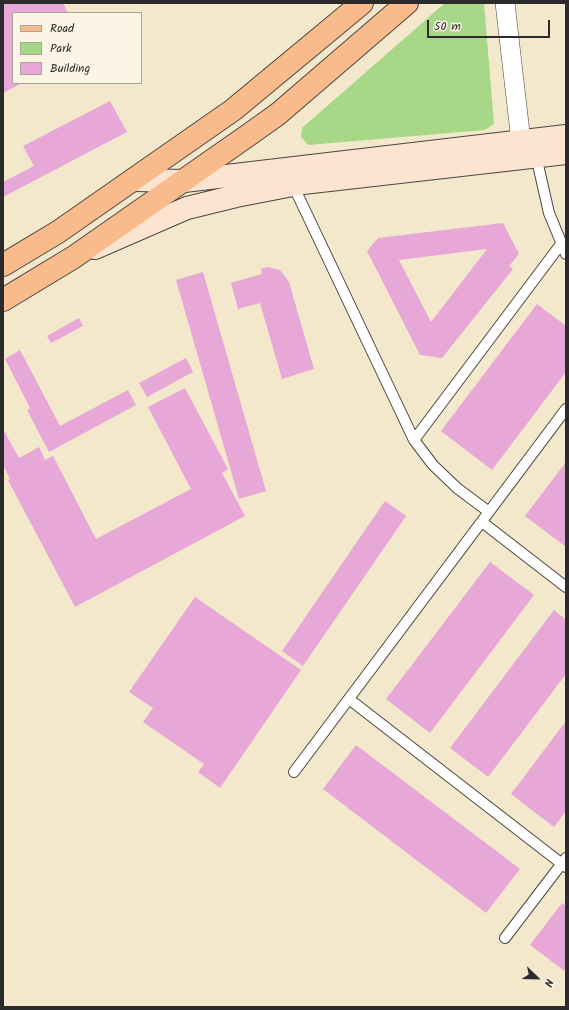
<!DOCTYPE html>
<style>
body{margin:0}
#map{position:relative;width:569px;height:1010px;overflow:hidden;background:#f3e7cc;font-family:Kalam,sans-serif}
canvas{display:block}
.frame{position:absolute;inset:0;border:4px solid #2b2b2b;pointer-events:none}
.legend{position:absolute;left:12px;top:12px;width:130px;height:72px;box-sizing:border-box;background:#fcf5e5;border:1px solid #a8a49b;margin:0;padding:5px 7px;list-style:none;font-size:12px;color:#2b2b2b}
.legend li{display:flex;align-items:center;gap:8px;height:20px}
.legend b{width:20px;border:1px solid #a8a49b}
.north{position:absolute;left:517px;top:958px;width:40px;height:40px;-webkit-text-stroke:3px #fcf5e5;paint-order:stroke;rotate:113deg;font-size:11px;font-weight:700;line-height:16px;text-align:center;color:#2b2b2b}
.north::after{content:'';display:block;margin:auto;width:14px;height:18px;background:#2b2b2b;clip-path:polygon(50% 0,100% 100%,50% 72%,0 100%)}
.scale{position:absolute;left:427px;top:20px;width:123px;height:18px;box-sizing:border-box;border:2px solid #2b2b2b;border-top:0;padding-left:5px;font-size:12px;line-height:14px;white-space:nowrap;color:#2b2b2b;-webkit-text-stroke:3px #fcf5e5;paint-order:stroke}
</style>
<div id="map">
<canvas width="569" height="1010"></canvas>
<div class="frame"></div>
<ul class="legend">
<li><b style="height:5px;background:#fabb8c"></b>Road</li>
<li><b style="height:11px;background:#a7d887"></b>Park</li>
<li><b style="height:11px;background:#e7a8d8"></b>Building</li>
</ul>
<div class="north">N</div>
<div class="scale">50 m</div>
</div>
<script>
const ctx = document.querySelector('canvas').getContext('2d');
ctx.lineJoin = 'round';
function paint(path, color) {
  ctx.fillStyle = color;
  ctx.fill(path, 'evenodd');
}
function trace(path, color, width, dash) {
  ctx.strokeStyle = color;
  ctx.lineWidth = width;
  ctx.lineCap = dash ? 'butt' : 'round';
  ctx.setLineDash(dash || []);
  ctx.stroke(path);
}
const green = new Path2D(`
 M445,3h39l10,121 -9,6 -177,15 -7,-8 1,-9z`);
const building = new Path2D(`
 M3,3h60l5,10h-55v70h9l-19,10z
 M110,101l17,31 -124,65v-15l31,-16 -11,-20z
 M503,223l16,31 -10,12 4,3 -71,89 -22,-3 -53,-104 11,-13zM487,249l-56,73 -32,-62z
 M267,267l13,3 9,12 25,87 -32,10 -22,-76 -22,6 -7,-26 31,-9 -1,-5z
 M203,272l63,219 -27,8 -63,-219z
 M537,304l29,22v46l-74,98 -51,-39z
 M79,318l4,8 -32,17 -4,-7z
 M20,350l40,76 68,-36 8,15 -87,47 -22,-42 3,-2 -25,-49z
 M186,358l7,14 -46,25 -8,-14z
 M185,388l43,81 -6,4 23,43 -170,91 -67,-127 2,-1 -7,-14v-33l1,-1 15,27 20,-11 6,13 8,-4 43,83 95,-50 -43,-82z
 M566,462v85l-41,-31z
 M385,501l21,15 -103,150 -21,-15z
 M490,562l44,33 -104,138 -44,-34z
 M195,597l106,73 -81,118 -22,-16 6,-8 -61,-42 10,-14 -24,-16z
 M554,610l12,10v54l-78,103 -38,-29z
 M566,721v90l-12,16 -43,-33z
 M356,745l164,124 -34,44 -163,-124z
 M562,903l4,3v66l-36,-27z`);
const service = new Path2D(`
 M536,156l13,57 17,41
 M293,185l121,255 19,25 24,23 32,24
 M414,440l147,-196
 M482,522l84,65
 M349,699l217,168
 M294,772l272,-363
 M505,938l61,-80`);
const minor = new Path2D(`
 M505,3l16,138`);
const secondary = new Path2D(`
 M134,180l50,1 382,-45
 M95,248l92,-40 49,-12 67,-13 263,-30`);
const primary = new Path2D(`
 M3,265l55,-33 175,-122 129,-107
 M3,300l71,-43 176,-123 28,-20 129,-111`);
paint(green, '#a7d887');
paint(building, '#e7a8d8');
trace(service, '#494743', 12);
trace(minor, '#494743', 20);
trace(secondary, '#494743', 24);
trace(primary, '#494743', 24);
trace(service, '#fff', 10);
trace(minor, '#fff', 19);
trace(secondary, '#fde4d1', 22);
trace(primary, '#fabb8c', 22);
</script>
